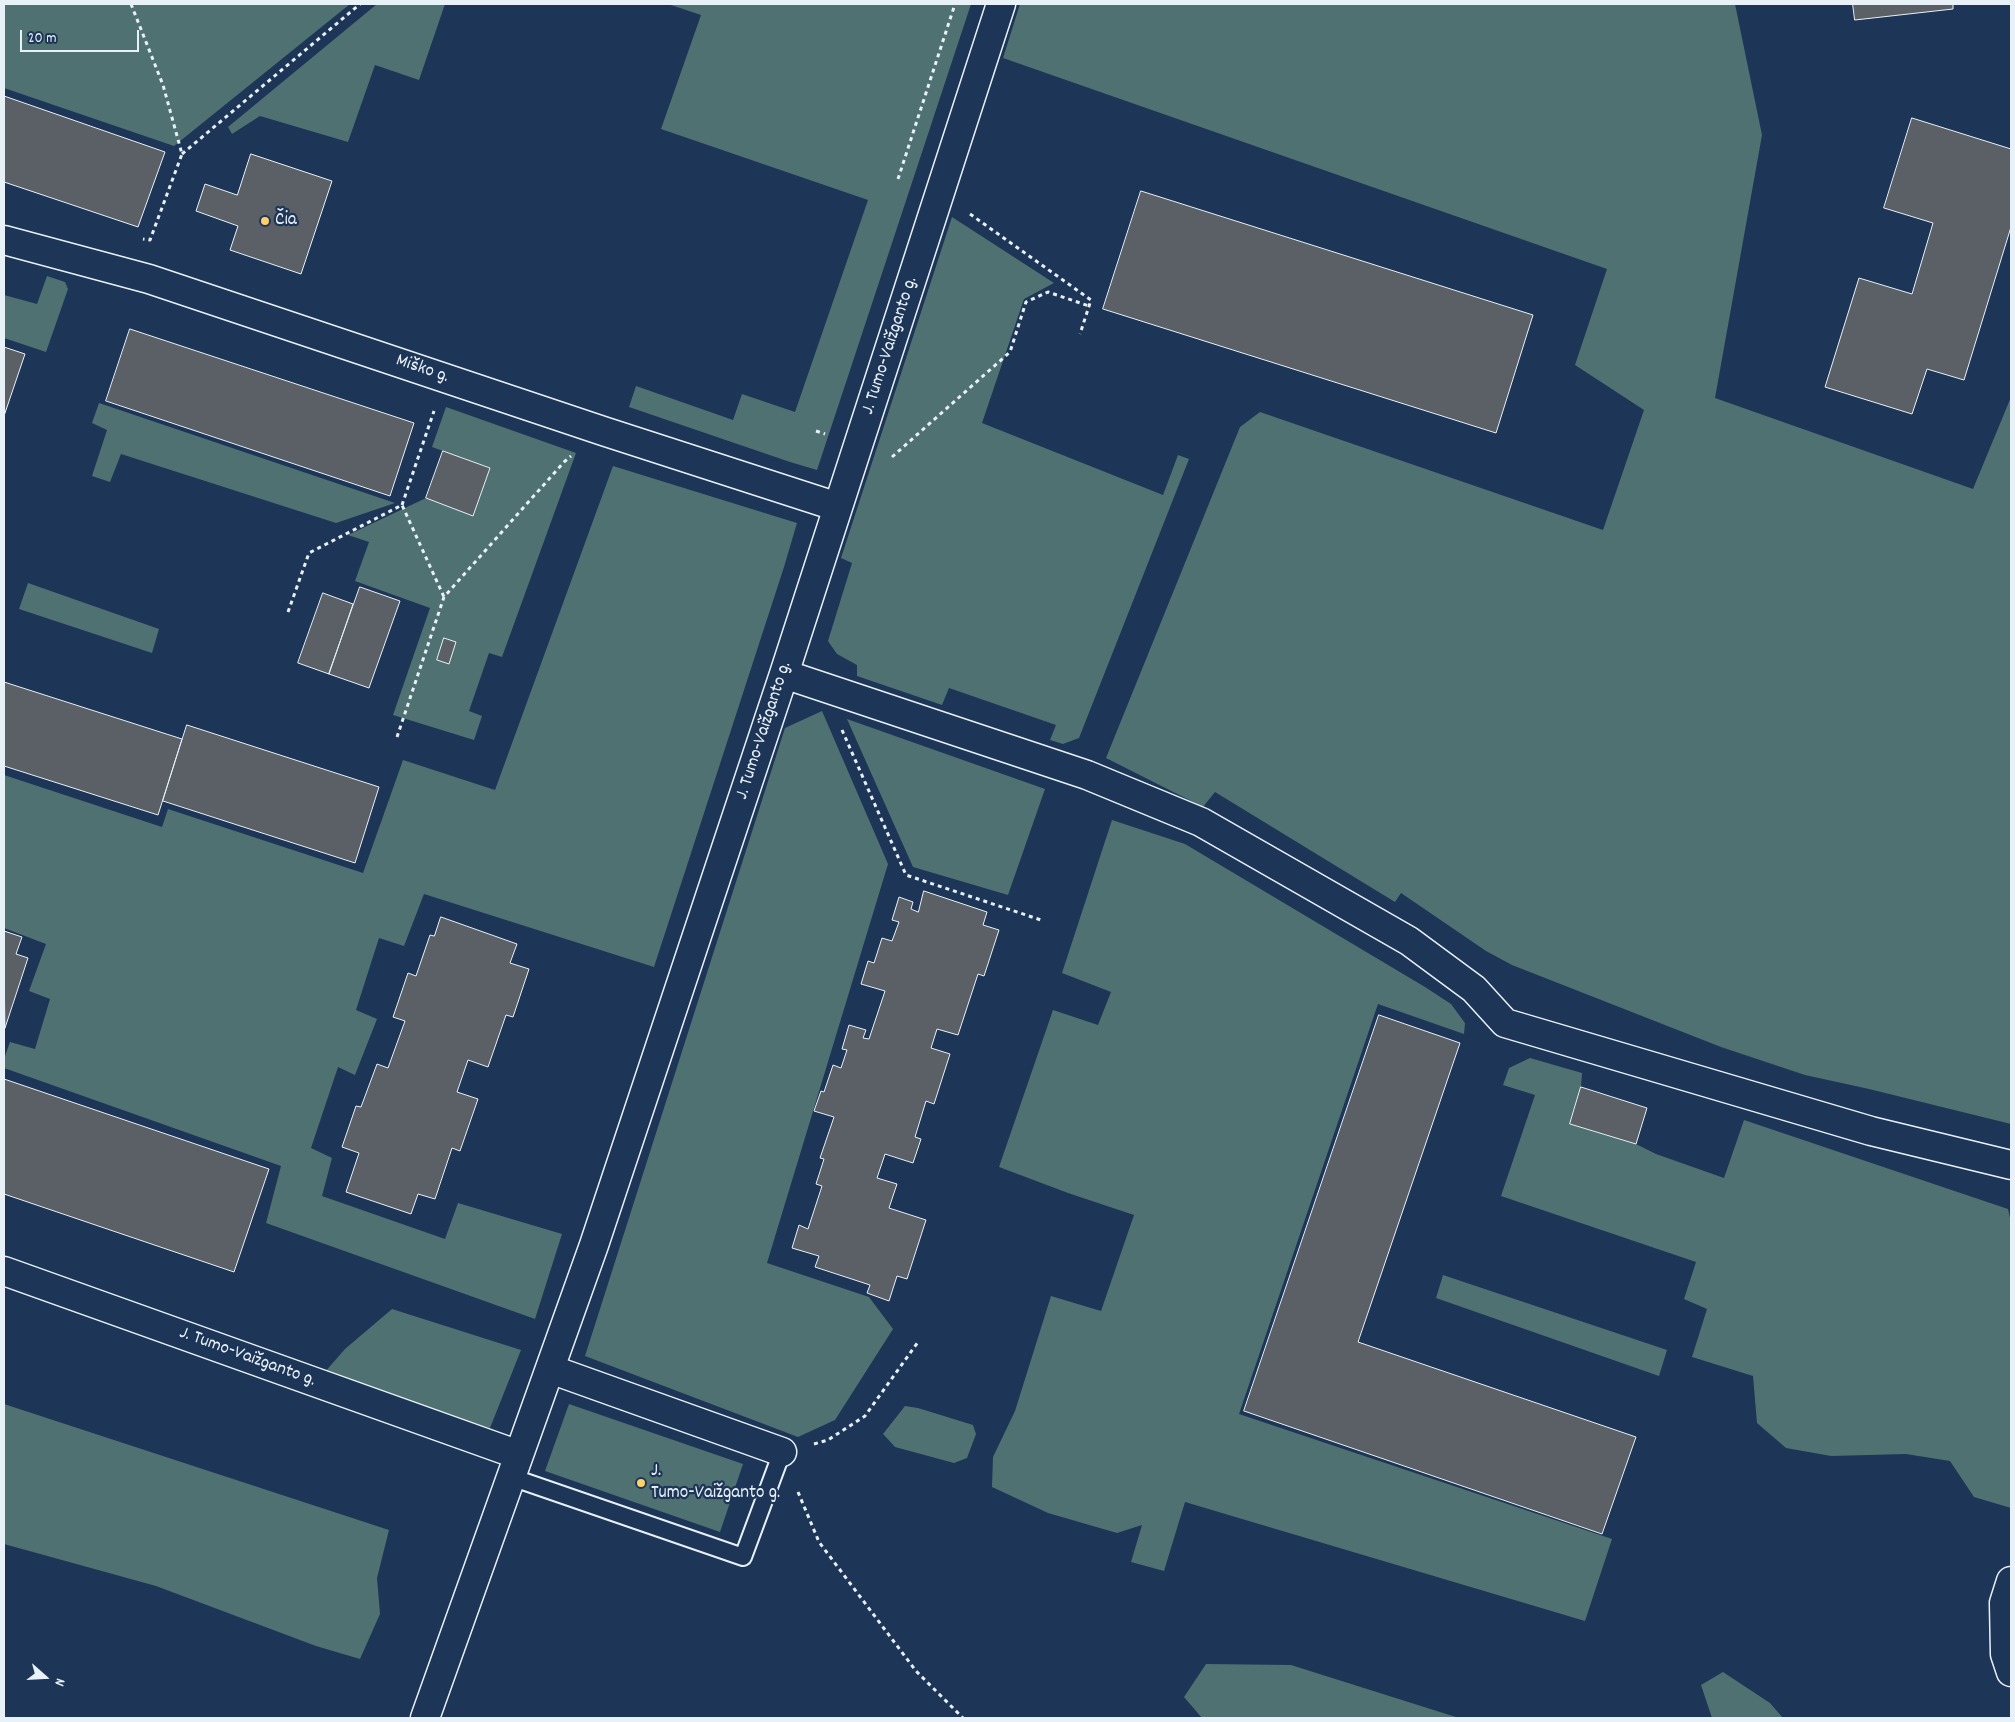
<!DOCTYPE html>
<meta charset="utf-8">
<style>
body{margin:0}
#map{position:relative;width:2015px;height:1722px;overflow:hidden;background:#1d3557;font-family:Dekko,sans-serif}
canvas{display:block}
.frame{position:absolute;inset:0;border:5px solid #e8f1f8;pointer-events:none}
.north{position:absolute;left:20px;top:1652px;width:50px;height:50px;-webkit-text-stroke:4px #1d3557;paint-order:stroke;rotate:109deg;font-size:14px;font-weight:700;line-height:20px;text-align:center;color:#e8f1f8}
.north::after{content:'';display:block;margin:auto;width:18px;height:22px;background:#e8f1f8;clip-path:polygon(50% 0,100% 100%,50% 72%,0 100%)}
.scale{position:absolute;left:20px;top:30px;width:119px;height:22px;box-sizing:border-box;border:2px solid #e8f1f8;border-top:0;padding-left:6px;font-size:15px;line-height:18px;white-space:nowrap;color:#e8f1f8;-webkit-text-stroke:4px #1d3557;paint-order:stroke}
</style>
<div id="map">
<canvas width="2015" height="1722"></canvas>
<div class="frame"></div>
<div class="north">N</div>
<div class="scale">20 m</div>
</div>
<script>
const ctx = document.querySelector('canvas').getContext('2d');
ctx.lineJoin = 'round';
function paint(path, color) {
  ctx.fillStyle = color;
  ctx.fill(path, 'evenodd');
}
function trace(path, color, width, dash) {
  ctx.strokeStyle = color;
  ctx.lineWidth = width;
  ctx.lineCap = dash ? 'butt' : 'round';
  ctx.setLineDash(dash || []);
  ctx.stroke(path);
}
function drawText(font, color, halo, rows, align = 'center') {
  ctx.font = font + ' Dekko,sans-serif';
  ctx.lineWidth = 4.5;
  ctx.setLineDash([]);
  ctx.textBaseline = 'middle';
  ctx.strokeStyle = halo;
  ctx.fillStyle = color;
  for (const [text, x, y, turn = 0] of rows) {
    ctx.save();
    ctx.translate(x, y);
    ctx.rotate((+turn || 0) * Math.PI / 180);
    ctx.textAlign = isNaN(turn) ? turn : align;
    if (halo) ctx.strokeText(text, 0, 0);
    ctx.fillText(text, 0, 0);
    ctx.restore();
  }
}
const green = new Path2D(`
 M4,4h346l-176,142 -170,-58z
 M377,4h68l-26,76 -44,-15 -27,77 -88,-26 -28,18 -4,-7z
 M668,4h303l-154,466 -27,-8 -161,-55 7,-21 97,34 9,-26 53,18 73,-212 -207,-71 40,-114z
 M1020,4h715l27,131 -47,263 258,91 38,-92v727l-142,-35 -64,-14 -84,-28 -209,-82 -26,-14 -85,-58 -6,9 -180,-110 -12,15 -97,-49 134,-331 20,-15 343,118 41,-120 -69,-45 32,-96 -604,-211z
 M952,217l102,66 -30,16 -42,124 181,72 15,-40 11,4 -110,279 -16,6 -13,-4 6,-15 -107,-37 -7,17 -85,-29v-11l-20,-11 -9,-13 24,-78 -11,-5z
 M47,276l18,6 3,7 -22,63 -42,-14v-43l33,9z
 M99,403l296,100 -59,20 -215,-69 -11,28 -18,-6 15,-46 -15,-7z
 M446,407l130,46 -74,204 -13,-4 -20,58 13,5 -8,24 -81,-25 37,-107 -75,-27 14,-39 -21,-7 78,-37 47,17 17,-47 -58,-21z
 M613,466l184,57 -13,44 -130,400 -230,-73 -20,52 -25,-8 -23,72 21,9 -22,56 -17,-8 -27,81 21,10 -10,38 123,43 13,-36 104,31 -27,85 -269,-96 15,-57 -277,-98v-9l6,-17 25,7 15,-50 -21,-8 17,-47 -42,-16v-153l158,52 6,-18 195,64 40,-113 92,30z
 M28,583l131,46 -7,24 -133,-44z
 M822,711l66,153 -121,399 102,34 24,32 -58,91 -37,17 -213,-81 200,-628z
 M847,719l198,70 -37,106 -95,-28z
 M1112,820l73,24 240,143 26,17 14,19 -1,11 -86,-30 -139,410 373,125 -27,82 -400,-119 -21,69 -33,-9 11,-37 -25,8 -69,-20 -56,-26 1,-30 22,-46 36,-115 50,15 33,-96 -66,-22 -69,-26 54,-157 45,15 13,-33 -49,-19z
 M1530,1058l52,15 -1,14 -11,37 66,20 20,10 68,24 20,-58 264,89 3,13v286l-37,-11 -24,-36 -44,-7 -75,2 -45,-8 -29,-25 -4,-47 -61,-19 15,-48 -23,-10 12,-37 -195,-66 34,-101 -32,-10 6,-17z
 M1443,1275l224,75 -8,26 -223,-78z
 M392,1309l129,41 -31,78 -39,-11 -127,-44 21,-24z
 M4,1404l385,126 -12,48 3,36 -20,45 -44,-13 -160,-60 -152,-42z
 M569,1404l174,60 -23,68 -175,-61z
 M905,1406l13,2 55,17 3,9 -9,24 -13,5 -59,-16 -12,-13z
 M1206,1664l85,1 168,53h-257l-18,-21z
 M1723,1672l47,31 13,15h-71l-11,-33z`);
const building = new Path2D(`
 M1853,4h100v5l-98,11z
 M4,96l161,56 -27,75 -134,-45z
 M1912,118l99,31v78l-47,153 -37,-11 -15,45 -87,-27 34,-109 53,16 21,-71 -49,-15z
 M251,154l81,27 -31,93 -71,-24 8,-24 -42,-15 9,-27 32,11z
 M1141,191l392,124 -37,118 -393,-124z
 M130,329l284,94 -24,73 -284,-95z
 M4,347l21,7 -21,62z
 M443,451l47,17 -17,48 -47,-18z
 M360,587l40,14 -31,87 -40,-14z
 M323,593l30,11 -24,70 -31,-11z
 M444,638l12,4 -7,22 -12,-4z
 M4,682l178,57 -24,76 -154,-49z
 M187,725l192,62 -24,76 -192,-62z
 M924,891l63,21 -4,13 16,5 -15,46 -6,-2 -20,61 -21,-6 -6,19 19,6 -16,50 -8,-3 -11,36 6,2 -8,24 -28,-9 -8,24 20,6 -8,24 37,12 -19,59 -10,-3 -8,25 -22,-8 3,-8 -55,-18 4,-11 -27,-8 7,-23 9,4 14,-43 -6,-2 8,-25 -4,-1 14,-41 -20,-6 7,-20 3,1 9,-27 8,3 6,-18 -5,-1 7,-24 17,5 -3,8 6,1 16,-48 -24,-7 7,-23 6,2 8,-25 10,3 7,-19 -7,-2 7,-23 14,5 -2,7 7,3z
 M441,917l76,27 -7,19 19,6 -16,48 -7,-2 -18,52 -20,-7 -11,32 21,7 -18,52 -8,-3 -17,51 -17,-5 -7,20 -65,-22 13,-39 -17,-6 14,-41 5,1 16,-43 11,4 17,-47 -12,-4 15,-44 8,3 14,-41 4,1z
 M4,931l18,6 -6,17 12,4 -23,70z
 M1379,1015l81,28 -102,299 278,95 -34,97 -358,-123z
 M4,1079l265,90 -35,103 -230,-78z
 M1581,1087l66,21 -11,36 -66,-20z`);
const path = new Path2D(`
 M131,4l32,81 19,69 -32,86 -7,-1
 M182,154l178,-150
 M898,179l57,-175
 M970,214l121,86 -11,34
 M816,431l9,3
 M892,457l118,-105 16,-50 22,-10 41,14
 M402,505l32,-94
 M288,612l21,-59 93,-48 42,92
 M842,730l64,145 138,46
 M397,737l47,-140 120,-135 7,-6
 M814,1444l14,-4 37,-24 53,-74
 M798,1492l21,50 97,129 47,47`);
const lane = new Path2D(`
 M511,1477l232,80 39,-105`);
const street = new Path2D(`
 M4,240l145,39 454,152 235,76
 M784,674l303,101 114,47 208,119 65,48 31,34 366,108 140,34
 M4,1271l515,184
 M550,1369l232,83
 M2011,1581l-7,22 1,51 6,18
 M425,1718l169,-473 190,-571 217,-670`);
const markers = [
 [265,221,5,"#ffd166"],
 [641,1483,5,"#ffd166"]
];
const poiNames = [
 ["Čia",275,221],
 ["J.",651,1472],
 ["Tumo-Vaižganto g.",651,1494]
];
const streetNames = [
 ["J. Tumo-Vaižganto g.",891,346,-72],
 ["Miško g.",422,370,19],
 ["J. Tumo-Vaižganto g.",765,731,-72],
 ["J. Tumo-Vaižganto g.",247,1358,20]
];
paint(green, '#4f7171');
paint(building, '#5b6066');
trace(building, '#e8f1f8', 1);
trace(lane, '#e8f1f8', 20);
trace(street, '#e8f1f8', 31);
trace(path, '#e8f1f8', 3, [4, 4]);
trace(lane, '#1d3557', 16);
trace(street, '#1d3557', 28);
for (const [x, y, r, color] of markers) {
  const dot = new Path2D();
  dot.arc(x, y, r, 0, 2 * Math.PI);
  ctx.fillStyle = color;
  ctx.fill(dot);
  trace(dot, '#1d3557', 2);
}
drawText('19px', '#e8f1f8', '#1d3557', poiNames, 'left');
drawText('19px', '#e8f1f8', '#1d3557', streetNames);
</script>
